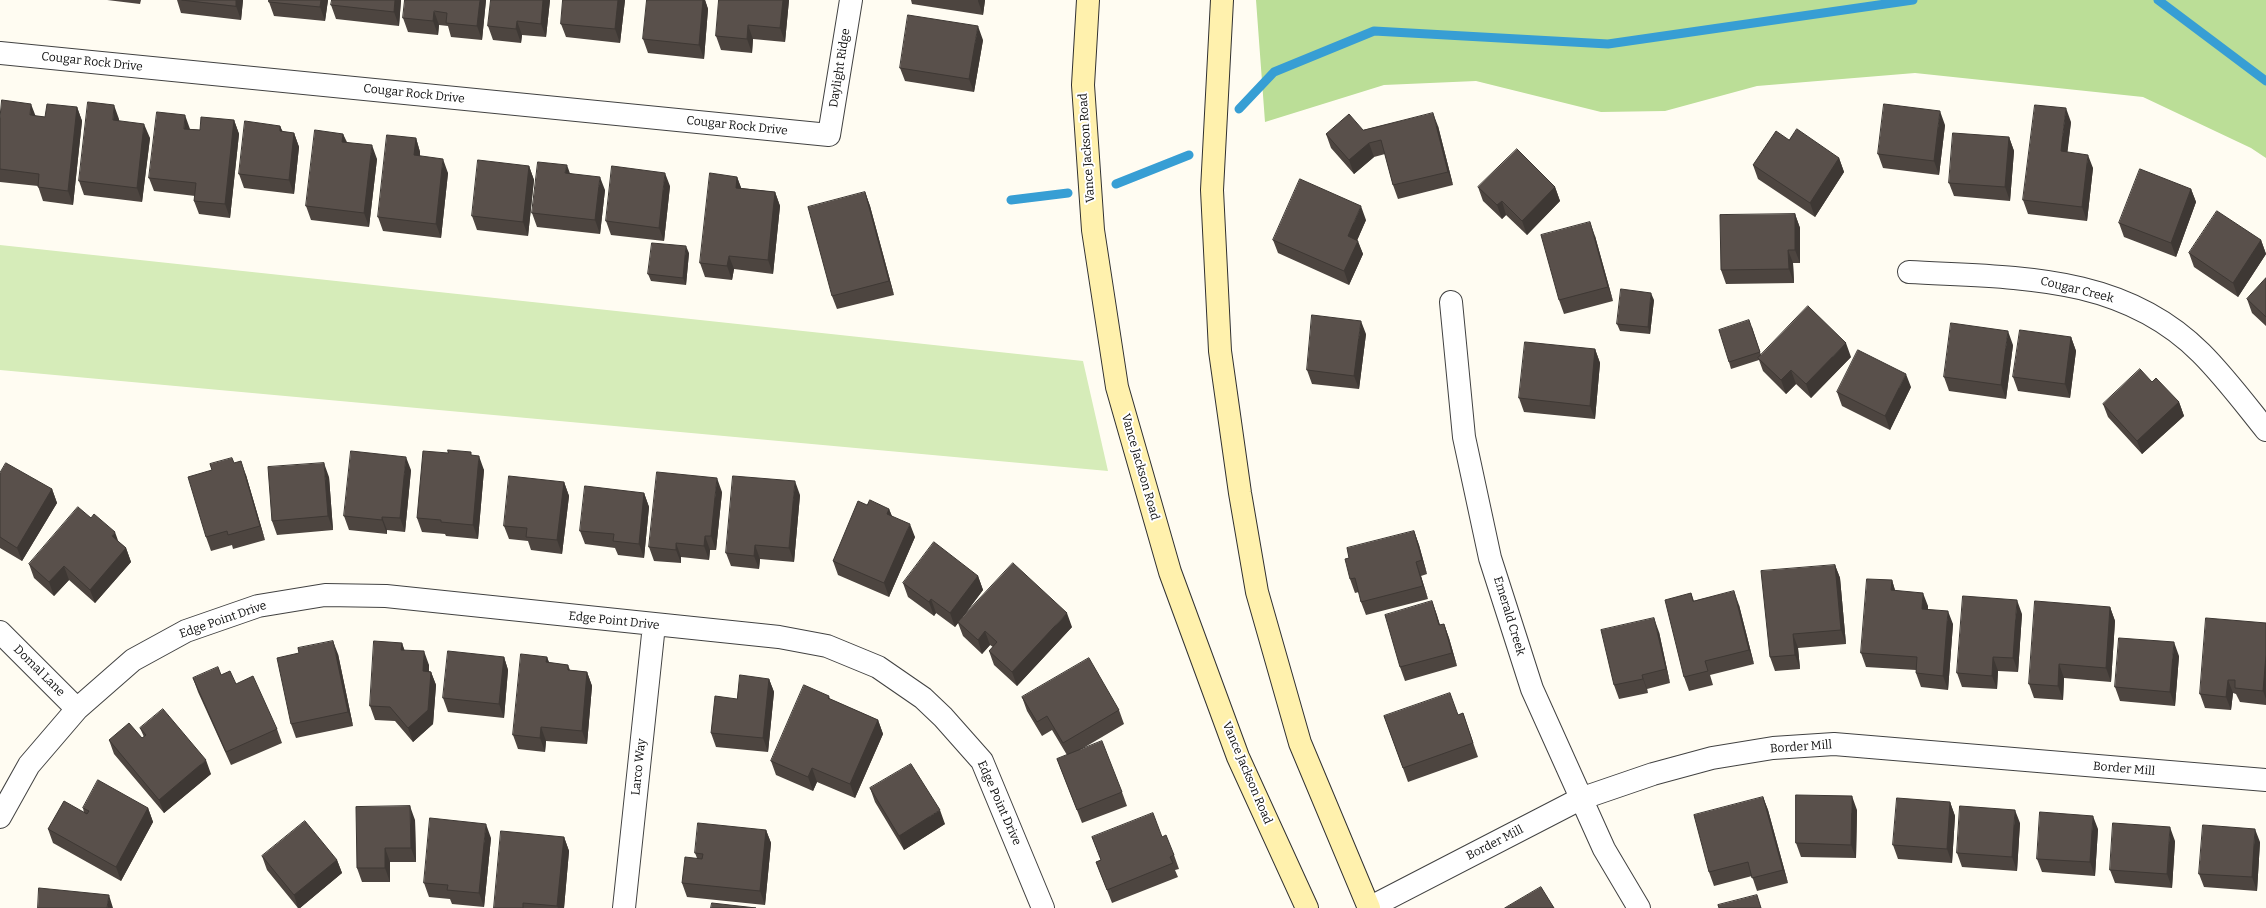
<!DOCTYPE html>
<style>
body{margin:0}
canvas{display:block;background:#fffcf2}
</style>
<canvas width="2266" height="908"></canvas>
<script>
const ctx = document.querySelector('canvas').getContext('2d');
ctx.lineJoin = 'round';
function paint(path, color) {
  ctx.fillStyle = color;
  ctx.fill(path, 'evenodd');
}
function trace(path, color, width, dash) {
  ctx.strokeStyle = color;
  ctx.lineWidth = width;
  ctx.lineCap = dash ? 'butt' : 'round';
  ctx.setLineDash(dash || []);
  ctx.stroke(path);
}
function drawText(font, color, halo, rows, align = 'center') {
  ctx.font = font + ' Bitter,serif';
  ctx.lineWidth = 4;
  ctx.setLineDash([]);
  ctx.textBaseline = 'middle';
  ctx.strokeStyle = halo;
  ctx.fillStyle = color;
  for (const [text, x, y, turn = 0] of rows) {
    ctx.save();
    ctx.translate(x, y);
    ctx.rotate((+turn || 0) * Math.PI / 180);
    ctx.textAlign = isNaN(turn) ? turn : align;
    if (halo) ctx.strokeText(text, 0, 0);
    ctx.fillText(text, 0, 0);
    ctx.restore();
  }
}
const green = new Path2D(`
 M0,245l1083,116 25,110 -1108,-101z`);
const forest = new Path2D(`
 M1256,0h1010v158l-15,-10 -108,-51 -228,-24 -158,13 -92,25 -64,1 -125,-31 -92,4 -119,37z`);
const stream = new Path2D(`
 M2158,0l108,81
 M1239,109l35,-37 100,-41 234,13 305,-44
 M1116,184l73,-29
 M1011,200l57,-7`);
const street = new Path2D(`
 M0,53l829,82 22,-135
 M1909,272c105,6 212,1 292,81 24,24 44,51 65,77
 M1451,302l13,135 26,121 42,131 72,160 35,59
 M0,632l77,77
 M0,817l29,-52 48,-56 56,-49 53,-29 72,-25 67,-11 61,1 393,41 48,9 51,21 45,31 20,19 39,44 61,147
 M624,908l30,-283
 M1369,908l211,-109 73,-25 59,-16 61,-10 61,-4 432,36`);
const secondary = new Path2D(`
 M1088,0l-5,85 10,145 24,157 53,185 68,185 69,151
 M1222,0l-10,190 8,161 20,142 17,99 43,151 69,165`);
const wall = new Path2D(`
 M107,0h34l-1,4z
 M177,0h66l-2,20 -60,-7z
 M269,0h59l-3,21 -51,-5 -5,-14z
 M401,0l-2,26 -63,-7 -5,-14z
 M486,0l-4,40 -31,-3 -3,-11 -9,-1 -1,10 -30,-3 -5,-14z
 M491,0h59l-4,37 -24,-2 -1,8 -28,-3 -5,-14z
 M563,0h62l-5,43 -54,-6 -5,-13z
 M647,0h58l3,9 -4,50 -56,-6 -5,-14z
 M719,0h70l-4,42 -32,-3 -1,14 -31,-3 -5,-14z
 M911,0h74l-2,15 -71,-11z
 M983,40l-9,52 -69,-11 -5,-13z
 M77,107l5,14 -9,84 -30,-4 -5,-15 -38,-4v-64l36,-2 9,1z
 M119,119v2l31,17 -8,64 -58,-7 -5,-14z
 M234,120l5,14 -9,84 -31,-4 -5,-13 1,-5 -41,-5 -5,-13 41,-49 10,1z
 M2071,122l-4,30 26,16 -6,53 -59,-7 -5,-14z
 M1945,125l-6,50 -56,-7 -5,-14z
 M280,126l3,6 11,1 5,14 -5,47 -50,-6 -5,-14z
 M1438,126l15,59 -55,14 -5,-14 -8,-31 -11,3 -20,17 -23,-26 -5,-14 37,-4z
 M343,134l4,8 30,17 -8,68 -58,-7 -5,-14z
 M2009,137l5,14 -4,50 -56,-5 -5,-13z
 M416,138l4,14v4l28,17 -7,65 -58,-7 -5,-14z
 M1839,158l5,14 -29,45 -57,-38 -5,-14z
 M529,166l5,14 -6,56 -51,-6 -5,-14z
 M570,173l35,17 -5,44 -63,-7 -5,-14z
 M737,177l4,11 34,4 5,14 -7,68 -39,-5 -2,11 -27,-3 -5,-14z
 M670,186l-6,55 -53,-6 -5,-14z
 M1478,187h77l5,14 -33,34 -21,-20 -4,4 -19,-18z
 M2191,189l5,13 -20,55 -52,-20 -5,-14z
 M865,192l5,14 24,89 -57,14 -5,-13z
 M1795,214l5,14v35h-7l1,20 -68,1 -5,-14z
 M1366,220l-9,20 6,14 -14,31 -71,-32 -5,-13z
 M1595,236l18,65 -49,13 -5,-14z
 M2261,240l5,14 -28,43 -44,-30 -5,-14z
 M689,253l-3,32 -35,-4 -3,-7z
 M2266,278v48l-14,-13 -5,-14z
 M1654,300l-4,34 -30,-3 -3,-7z
 M1752,327l9,28 90,2 -40,41 -15,-14 -10,10 -23,-23 -4,-11 -28,9 -2,-7z
 M1366,334l-7,55 -47,-5 -5,-14z
 M2071,337l5,14 -6,47 -52,-7 -5,-14z
 M2013,345l-7,54 -57,-8 -5,-14z
 M1595,349l5,14 -5,56 -71,-7 -5,-14z
 M2152,382l27,20 5,14 -42,38 -34,-37 -5,-13z
 M1911,387l-21,43 -48,-24 -5,-14z
 M472,455l12,15 -6,69 -32,-3 -1,-2 -23,-2 -5,-14z
 M234,463l12,12 19,65 -32,9 -1,-4 -21,6 -5,-14 6,-67z
 M411,470l-6,62 -18,-2v4l-38,-4 -5,-14z
 M0,473l52,16 5,14 -35,58 -22,-13z
 M329,477l4,53 -56,5 -5,-14z
 M564,482l5,14 -7,58 -31,-4 -3,-9 -19,-2 -5,-13z
 M722,492l-6,58h-6l-1,10 -28,-3v6l-27,-2 -5,-14z
 M644,493l5,14 -5,51 -26,-3 -3,-7 -30,-4 -5,-13z
 M800,495l-6,67 -34,-3 -1,10 -28,-3 -5,-13z
 M867,505l22,4 3,7 23,21 -26,60 -51,-22 -5,-14z
 M1414,531l5,14 8,29 -6,2 7,23 -62,16 -5,-13 -2,-10 -4,1 -5,-14 -1,-21z
 M119,542l7,6 5,14 -36,41 -26,-23 -15,16 -20,-18 -5,-14z
 M1835,565l5,13 6,66 -48,4 2,21 -25,2 -5,-14z
 M978,576l5,14 -20,27 109,10 -55,59 -23,-21 -5,-14 4,-4 -3,-2 -8,9 -19,-18 -5,-13 -3,4 -19,-14 -2,3 -26,-19 -5,-14z
 M1892,580l3,10 33,16v3l25,15 -5,66 -27,-3 -5,-14v-3l-50,-3 -5,-14z
 M1691,593l3,8 45,4 15,59 -44,11 3,10 -24,6 -5,-14z
 M1432,601l8,24 4,-1 5,14 8,28 -52,15 -5,-14z
 M2110,607l5,14 -4,61 -47,-4 -1,22 -29,-2 -5,-14z
 M2022,614l-4,58 -20,-1 -1,18 -35,-2 -5,-14z
 M2266,623v82l-26,-3 -4,-8 -3,-1 -2,17 -26,-2 -5,-14z
 M1659,632l11,51 -23,6 1,4 -29,6 -5,-14z
 M402,643l2,7 25,15v6l2,1 5,13 -3,39 -20,18 -18,-21 -20,-1 -5,-14z
 M338,654l15,72 -57,12 -5,-14z
 M2179,656l-4,50 -55,-5 -5,-14z
 M504,657l4,13 -4,48 -56,-6 -5,-14z
 M547,657l2,6 19,2 2,5 17,2 5,14 -5,58 -41,-3 -1,11 -27,-3 -5,-14z
 M221,675l15,9 41,45 5,14 -51,22 -33,-73 -5,-14z
 M769,679l5,13 -6,60 -52,-5 -5,-14z
 M829,696l1,3 48,21 5,14 -28,64 -38,-16 -4,9 -37,-16 -5,-14z
 M1022,697l97,13 5,14 -44,26 42,42 5,14 -45,17 -25,-64 10,-4 -15,-25 -10,6 -15,-25z
 M1463,713l15,44 -70,25 -24,-66 74,-1z
 M140,728l71,46 -47,39 -50,-59 -5,-14 33,-2 2,-1z
 M870,788l75,36 -41,26 -29,-48z
 M1763,797l5,13 20,73 -31,8 -5,-15 -38,10 -5,-14z
 M1950,802l5,14 -3,47 -54,-4 -5,-14z
 M83,808h65l5,14 -32,59 -68,-38 -5,-14 36,-16z
 M1857,810l-1,48 -55,-1 -5,-14z
 M415,820l1,42h-26v20h-28l-5,-14z
 M2020,823l-3,48 -55,-4 -5,-14z
 M2098,829l-3,47 -53,-4 -5,-13z
 M766,830l5,13 -6,62 -78,-8 -5,-14 15,-25 -2,-5z
 M564,837l5,14 -5,57h-70z
 M1092,837h70l12,18 5,14 -4,1 3,7 -66,26 -16,-41 5,-2z
 M491,838l-7,69 -32,-3 -2,-5 -21,-2 -5,-14z
 M2175,841l-3,47 -57,-5 -5,-13z
 M2260,842l-3,49 -53,-4 -5,-13z
 M262,856l75,4 5,13 -42,35h-2l-31,-38z`);
const shadedWall = new Path2D(`
 M236,0h7l-2,20 -5,-14z
 M321,0h7l-3,21 -5,-14z
 M395,0h6l-2,26 -5,-14z
 M480,0h6l-4,40 -5,-14z
 M543,0h7l-4,37 -5,-13z
 M618,0h7l-5,43 -5,-14z
 M703,0h2l3,9 -4,50 -5,-14z
 M783,0h6l-4,42 -5,-14z
 M978,0h7l-2,15 -5,-14z
 M434,11l5,14 -1,10 -5,-14z
 M517,21l5,14 -1,8 -5,-14z
 M748,25l5,14 -1,14 -5,-14z
 M978,26l5,14 -9,52 -5,-13z
 M31,104l5,13 -6,-2z
 M114,105l5,14 -1,15 -5,-14z
 M77,107l5,14 -9,84 -5,-14z
 M2066,108l5,14 -5,43 -5,-14z
 M1940,111l5,14 -6,50 -5,-14z
 M1433,113l5,13 15,59 -5,-13z
 M185,115l5,14 -1,13 -5,-13z
 M234,120l5,14 -9,84 -5,-14z
 M144,124l6,14 -8,64 -5,-14z
 M280,126l5,13 -5,-8z
 M294,133l5,14 -5,47 -5,-14z
 M343,134l5,13 -6,-5z
 M2009,137l5,14 -4,50 -5,-14z
 M416,138l4,14 -1,17 -5,-14z
 M1369,143l5,14 -20,17 -5,-14z
 M372,145l5,14 -8,68 -5,-14z
 M2088,155l5,13 -6,53 -5,-14z
 M1839,158l5,14 -29,45 -5,-14z
 M443,159l5,14 -7,65 -5,-14z
 M567,165l5,14 -7,-6z
 M529,166l5,14 -6,56 -5,-14z
 M665,173l5,13 -6,55 -5,-13z
 M600,177l5,13 -5,44 -5,-14z
 M737,177l5,13 -6,-2z
 M1555,187l5,14 -33,34 -5,-14z
 M2191,189l5,13 -20,55 -5,-14z
 M775,192l5,14 -7,68 -5,-14z
 M865,192l5,14 24,89 -5,-14z
 M1502,201l4,14 -4,4 -5,-14z
 M1361,206l5,14 -13,30 -5,-14z
 M1795,214l5,14v35l-5,-13z
 M1590,222l5,14 18,65 -5,-14z
 M2261,240l5,14 -28,43 -5,-14z
 M1358,241l5,13 -14,31 -5,-14z
 M686,246l3,7 -3,32 -3,-7z
 M1788,250l5,13 1,20 -5,-14z
 M729,256l5,13 -2,11 -5,-14z
 M1651,293l3,7 -4,34 -2,-7z
 M1361,321l5,13 -7,55 -5,-13z
 M2008,331l5,14 -7,54 -5,-14z
 M2071,337l5,14 -6,47 -5,-14z
 M1846,343l5,14 -40,41 -5,-14z
 M1595,349l5,14 -5,56 -5,-13z
 M1791,370l5,14 -10,10 -5,-14z
 M1906,374l5,13 -21,43 -5,-14z
 M2179,402l5,14 -42,38 -5,-13z
 M479,456l5,14 -6,69 -5,-14z
 M406,457l5,13 -6,62 -5,-14z
 M241,461l5,14 19,65 -5,-14z
 M324,463l5,14 4,53 -5,-14z
 M717,478l5,14 -6,58 -5,-14z
 M795,481l5,14 -6,67 -5,-14z
 M564,482l5,14 -7,58 -5,-14z
 M52,489l5,14 -35,58 -5,-13z
 M644,493l5,14 -5,51 -5,-14z
 M889,509l5,13 -7,-8z
 M382,517l5,13v4l-5,-14z
 M910,524l5,13 -26,60 -5,-14z
 M1414,531l5,14 8,29 -5,-14z
 M115,532l5,14 -8,-10z
 M705,536l5,14 -1,10 -5,-14z
 M676,543l5,14v6l-5,-13z
 M755,545l5,14 -1,10 -5,-13z
 M126,548l5,14 -36,41 -5,-13z
 M1416,562l5,14 7,23 -5,-13z
 M1835,565l5,13 6,66 -5,-14z
 M64,566l5,14 -15,16 -5,-14z
 M978,576l5,14 -28,37 -5,-14z
 M1892,580l4,14 -5,-4z
 M1734,591l5,14 15,59 -5,-14z
 M1923,593l5,13 -1,17 -5,-14z
 M931,599l5,14 -2,3 -5,-14z
 M2017,600l5,14 -4,58 -5,-14z
 M1432,601l5,14 7,24 -5,-14z
 M2110,607l5,14 -4,61 -5,-14z
 M1948,611l5,13 -5,66 -5,-14z
 M1067,613l5,14 -55,59 -5,-14z
 M1654,618l5,14 11,51 -4,-14z
 M1444,624l5,14 8,28 -5,-13z
 M985,631l5,14 -8,9 -4,-14z
 M1793,634l5,14 2,21 -5,-14z
 M333,641l5,13 15,72 -5,-14z
 M2174,642l5,14 -4,50 -5,-14z
 M402,643l5,14 -6,-7z
 M424,651l5,14 -1,20 -5,-14z
 M2266,655v44l-3,-8z
 M504,657l4,13 -4,48 -5,-14z
 M547,657l5,13 -6,-8z
 M1993,657l5,14 -1,18 -5,-13z
 M2059,664l5,14 -1,22 -5,-14z
 M431,672l5,13 -3,39 -20,18 -5,-14z
 M587,672l5,14 -5,58 -5,-13z
 M1642,675l5,14 1,4 -5,-14z
 M769,679l5,13 -6,60 -5,-14z
 M2228,680l5,13 -2,17 -5,-13z
 M878,720l5,14 -28,64 -5,-14z
 M541,727l5,14 -1,11 -5,-14z
 M206,760l5,14 -47,39 -5,-13z
 M812,768l5,14 -4,9 -5,-14z
 M1852,796l5,14 -1,48 -5,-13z
 M1763,797l5,13 20,73 -5,-13z
 M1950,802l5,14 -3,47 -5,-14z
 M410,806l5,14 1,42 -5,-14z
 M148,808l5,14 -32,59 -5,-14z
 M940,810l5,14 -41,26 -5,-14z
 M2015,810l5,13 -3,48 -5,-14z
 M2093,816l5,13 -3,47 -5,-14z
 M486,824l5,14 -7,69 -5,-14z
 M2170,827l5,14 -3,47 -5,-14z
 M2255,829l5,13 -3,49 -5,-14z
 M766,830l5,13 -6,62 -5,-14z
 M564,837l5,14 -5,57h-6l-1,-2z
 M385,848l5,14v20l-5,-14z
 M337,860l5,13 -42,35h-2l-4,-13z
 M109,895l4,13h-6z`);
const building = new Path2D(`
 M182,0h54v6z
 M269,0h52l-1,7 -51,-5z
 M332,0h63l-1,12 -63,-7z
 M405,0h75l-3,26 -31,-3 1,-10 -13,-2 -1,10 -30,-3z
 M491,0h52l-2,24 -24,-3 -1,8 -28,-3z
 M563,0h55l-3,29 -54,-5z
 M647,0h56l-4,45 -56,-6z
 M719,0h64l-3,28 -32,-3 -1,14 -31,-3z
 M908,15l70,11 -9,53 -69,-11z
 M2,100l29,4 -1,11 15,2 2,-13 30,3 -9,84 -30,-4 1,-13 -39,-5v-51z
 M88,102l26,3 -1,15 31,4 -7,64 -58,-7z
 M1884,104l56,7 -6,50 -56,-7z
 M2035,105l31,3 -5,43 27,4 -6,52 -59,-7z
 M157,112l28,3 -1,14 16,1 1,-13 33,3 -9,84 -31,-3 2,-18 -47,-5z
 M1433,113l15,59 -55,13 -12,-45 -12,3 -20,17 -23,-26 23,-20 14,16z
 M245,121l35,5v5l14,2 -5,47 -50,-6z
 M1797,129l42,29 -29,45 -57,-38 23,-34 13,9z
 M315,130l28,4 -1,8 30,3 -8,68 -58,-7z
 M1953,133l56,4 -4,50 -56,-4z
 M387,135l29,3 -2,17 29,4 -7,65 -58,-7z
 M1517,149l38,38 -33,34 -20,-20 -5,4 -19,-18z
 M478,160l51,6 -6,56 -51,-6z
 M538,162l29,3 -2,8 35,4 -5,43 -63,-7z
 M612,166l53,7 -6,55 -53,-7z
 M2140,169l51,20 -20,54 -52,-20z
 M710,173l27,4 -1,11 39,4 -7,68 -39,-4 -2,10 -27,-3z
 M1300,179l61,27 -13,30 10,5 -14,30 -71,-31z
 M865,192l24,89 -57,15 -24,-89z
 M2217,211l44,29 -28,43 -44,-30z
 M1795,214v36h-7l1,19 -68,1 -1,-55z
 M1590,222l18,65 -49,13 -18,-65z
 M652,243l34,3 -3,32 -35,-4z
 M2266,278v39l-19,-18z
 M1621,289l30,4 -3,34 -31,-3z
 M1808,306l38,37 -40,41 -15,-14 -10,10 -23,-22z
 M1312,315l49,6 -7,55 -47,-6z
 M1749,320l11,32 -31,10 -10,-32z
 M1951,323l57,8 -7,54 -57,-8z
 M2020,330l51,7 -6,47 -52,-7z
 M1525,342l70,7 -5,57 -71,-8z
 M1858,350l48,24 -21,42 -48,-24z
 M2140,369l12,13 4,-4 23,24 -42,39 -34,-37z
 M448,450l23,2v3l8,1 -6,69 -32,-3v-2l-24,-2 6,-67 25,2z
 M351,451l55,6 -6,61 -18,-1v3l-38,-4z
 M232,458l2,5 7,-2 19,65 -32,9 -1,-4 -21,6 -18,-60 24,-7 -2,-6z
 M6,463l46,26 -35,59 -17,-11v-64z
 M324,463l4,53 -56,5 -4,-54z
 M657,472l60,6 -6,58h-6l-1,10 -28,-3v7l-27,-3z
 M509,476l55,6 -7,58 -31,-3 1,-9 -23,-2z
 M733,476l62,5 -6,67 -34,-3 -1,11 -28,-3z
 M585,486l59,7 -5,51 -26,-3 1,-7 -34,-3z
 M870,500l19,9 -2,5 23,10 -26,59 -51,-22 25,-60 9,4z
 M78,507l13,11 3,-4 21,18 -3,4 14,12 -36,42 -26,-24 -15,16 -20,-18z
 M1414,531l8,29 -6,2 7,24 -62,16 -6,-24 -5,1 -5,-20 4,-1 -2,-10z
 M934,542l44,34 -28,37 -19,-14 -2,3 -26,-19z
 M1013,563l54,50 -55,59 -23,-21 8,-9 -12,-11 -7,9 -20,-18z
 M1835,565l6,65 -48,4 2,21 -25,2 -9,-86z
 M1867,579l25,1 -1,10 32,3 -1,16 26,2 -5,65 -27,-3 1,-16 -56,-4z
 M1734,591l15,59 -44,11 3,10 -24,6 -19,-77 26,-7 2,8z
 M1963,596l54,4 -4,58 -20,-1 -1,19 -35,-3z
 M1432,601l7,24 5,-1 8,29 -52,14 -15,-52z
 M2035,601l75,6 -4,61 -47,-4 -1,22 -29,-2z
 M1654,618l12,51 -24,6 1,4 -29,6 -13,-55z
 M2206,618l60,5v32l-3,36 -28,-3v-8h-7l-2,17 -26,-3z
 M2119,638l55,4 -4,50 -55,-5z
 M333,641l15,71 -57,12 -14,-66 22,-5 -1,-5z
 M374,641l28,2 -1,7 23,1 -1,20 8,1 -3,38 -20,18 -18,-21 -20,-1z
 M448,651l56,6 -5,47 -56,-6z
 M521,654l26,3 -1,5 22,3v5l19,2 -5,59 -41,-4 -1,11 -27,-3z
 M1089,658l30,52 -56,33 -16,-27 -10,6 -15,-25z
 M218,667l3,8 9,-4 6,13 17,-8 24,53 -51,23 -33,-74z
 M740,675l29,4 -6,59 -52,-5 4,-37 22,3z
 M804,685l25,11 -1,2 50,22 -28,64 -38,-16 -4,9 -37,-16z
 M1450,693l8,22 5,-2 10,30 -70,25 -19,-52z
 M163,709l43,51 -47,40 -50,-60 20,-17 13,15 4,-3 -6,-7z
 M1102,741l20,51 -45,18 -20,-51z
 M911,764l29,46 -41,26 -29,-48z
 M98,780l50,28 -32,59 -68,-38 16,-28 23,13 2,-3 -6,-3z
 M1796,795l56,1 -1,49 -55,-2z
 M1763,797l20,73 -31,8 -4,-16 -39,10 -15,-57z
 M1897,798l53,4 -3,47 -54,-4z
 M410,806l1,42h-26v20h-28l-1,-61z
 M1960,806l55,4 -3,47 -55,-4z
 M2040,812l53,4 -3,46 -53,-3z
 M1153,813l9,24 4,-2 8,20 -4,2 3,6 -66,27 -11,-28 5,-2 -9,-23z
 M430,818l56,6 -7,69 -32,-3 1,-5 -24,-2z
 M305,821l32,39 -43,35 -32,-39z
 M698,823l68,7 -6,61 -78,-8 3,-26 17,2 1,-5 -8,-1z
 M2113,823l57,4 -3,47 -57,-4z
 M2203,825l52,4 -3,48 -53,-3z
 M501,831l63,6 -7,69 -34,-3v5h-29z
 M1541,887l13,21h-49z
 M39,888l70,7 -2,13h-69z
 M1757,895l4,13h-42l-1,-3z
 M712,903l44,5h-45z`);
const streetNames = [
 ["Cougar Rock Drive",92,62,6],
 ["Daylight Ridge",840,68,-81],
 ["Cougar Rock Drive",414,94,6],
 ["Cougar Rock Drive",737,126,6],
 ["Vance Jackson Road",1087,148,-94],
 ["Cougar Creek",2077,290,14],
 ["Vance Jackson Road",1140,467,74],
 ["Emerald Creek",1509,616,73],
 ["Edge Point Drive",223,620,-19],
 ["Edge Point Drive",614,621,6],
 ["Domal Lane",39,671,45],
 ["Border Mill",1801,747,-4],
 ["Larco Way",639,767,-84],
 ["Border Mill",2124,769,5],
 ["Vance Jackson Road",1247,773,67],
 ["Edge Point Drive",999,803,66],
 ["Border Mill",1495,843,-27]
];
paint(green, '#d6ecb9');
paint(forest, '#bbde97');
trace(stream, '#379ed4', 9);
trace(street, '#424242', 24);
trace(secondary, '#313131', 24);
trace(street, '#fff', 22);
trace(secondary, '#fff1ad', 22);
paint(wall, '#4d4540');
paint(shadedWall, '#3e3834');
paint(building, '#59504b');
trace(building, '#3e3834', 1);
drawText('12px', '#0f0f0f', '#fff', streetNames);
</script>
